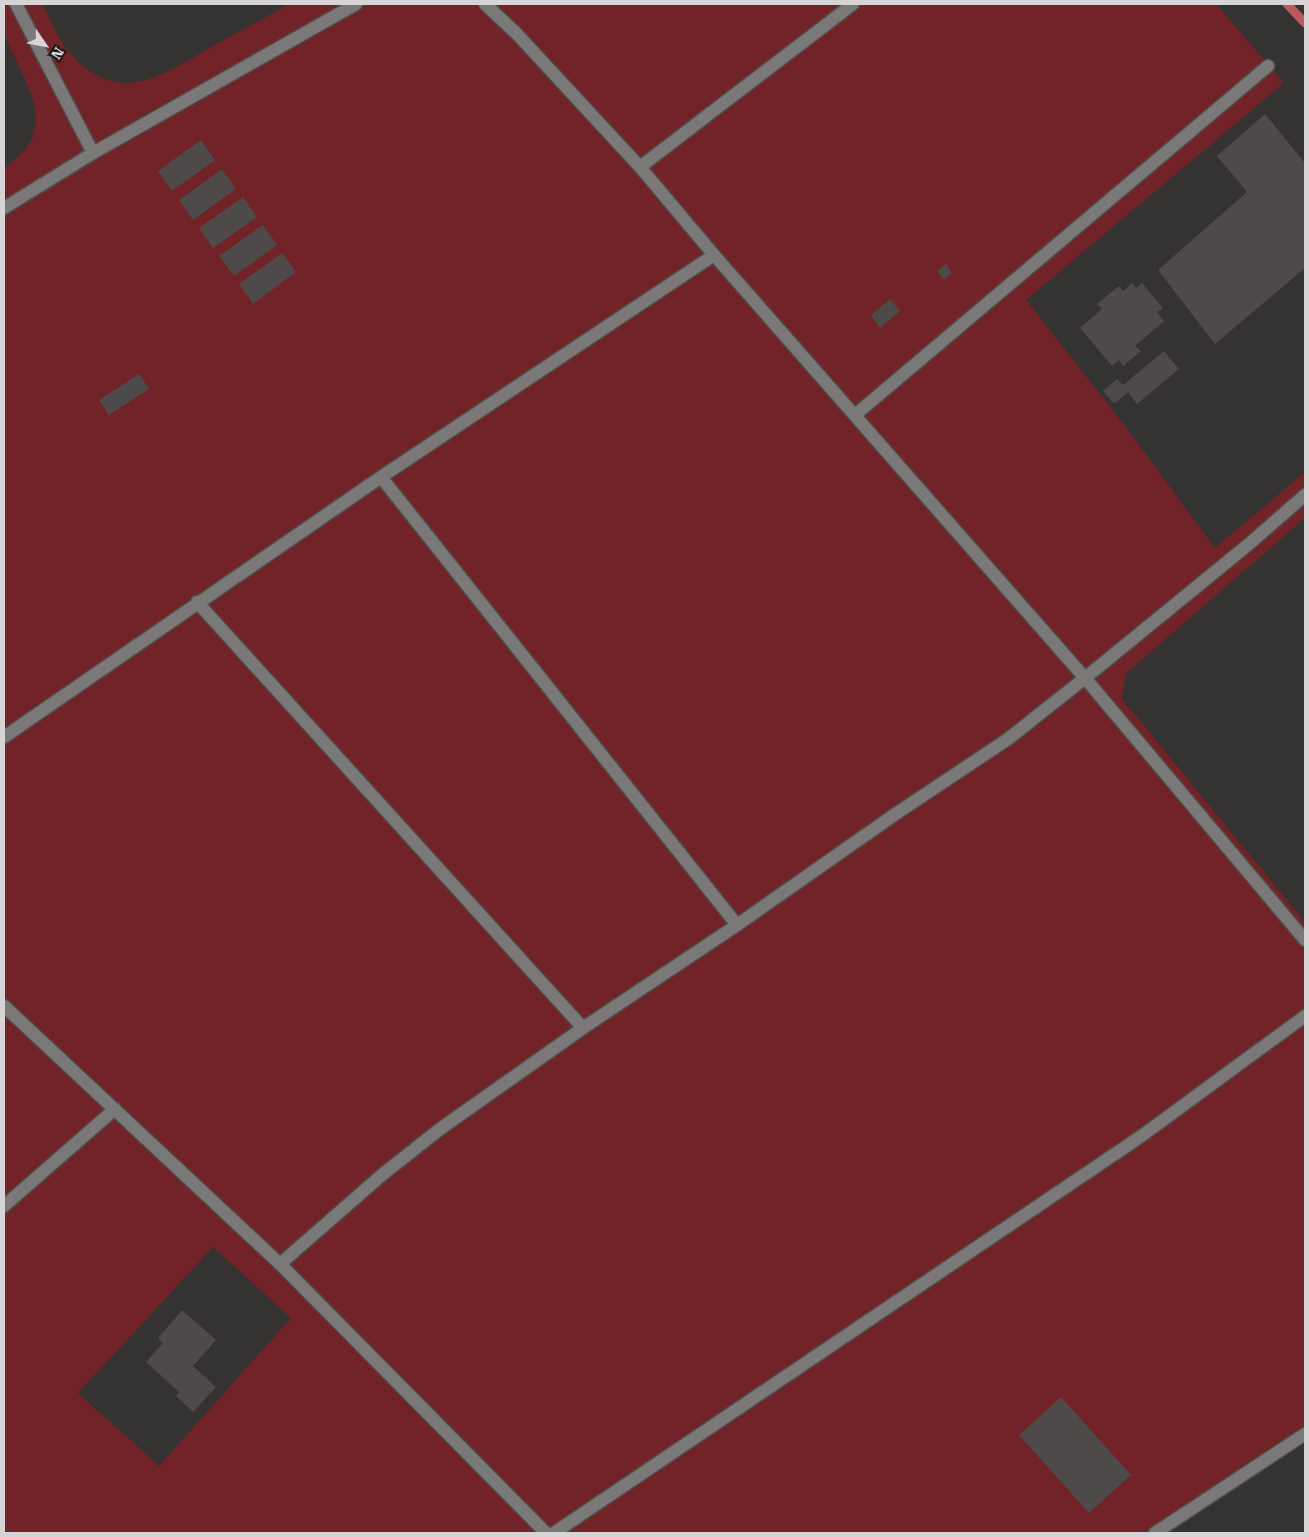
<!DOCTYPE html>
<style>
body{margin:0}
#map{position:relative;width:1309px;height:1537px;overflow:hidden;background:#353232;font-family:"Roboto Serif",serif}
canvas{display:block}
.frame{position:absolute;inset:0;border:5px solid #d6d4d4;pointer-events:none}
.north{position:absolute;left:20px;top:20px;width:50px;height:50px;-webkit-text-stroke:4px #1c1a1a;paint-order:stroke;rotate:123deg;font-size:14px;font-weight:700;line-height:20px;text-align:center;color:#d6d4d4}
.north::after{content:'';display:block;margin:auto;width:18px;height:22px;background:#d6d4d4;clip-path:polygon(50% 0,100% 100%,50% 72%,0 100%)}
</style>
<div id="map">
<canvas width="1309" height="1537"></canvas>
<div class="frame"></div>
<div class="north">N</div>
</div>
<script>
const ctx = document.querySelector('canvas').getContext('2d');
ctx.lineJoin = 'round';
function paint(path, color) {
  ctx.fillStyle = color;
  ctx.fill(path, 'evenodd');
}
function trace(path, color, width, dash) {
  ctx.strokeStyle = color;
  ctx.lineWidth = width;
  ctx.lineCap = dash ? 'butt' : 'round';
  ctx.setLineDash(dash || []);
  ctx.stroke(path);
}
const green = new Path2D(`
 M4,4h38c10,19 19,40 33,55 12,13 33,24 51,24 28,0 63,-23 87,-37 26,-14 51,-28 77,-42h926l68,79 -258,217 96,122 93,126 90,-76v46l-180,156 -3,25 183,223v512l-150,99h-1151v-1365c61,-39 19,-85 1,-133 -3,-9 -1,-22 -1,-31zM213,1247l78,71 -132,148 -81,-73z`);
const stream = new Path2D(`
 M1287,4l18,19`);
const building = new Path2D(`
 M1265,114l40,49v105l-90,76 -57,-74 89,-78 -30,-36z
 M201,140l14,20 -43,31 -14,-20z
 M222,169l14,20 -43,31 -14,-20z
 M243,197l14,20 -44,31 -14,-20z
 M263,225l14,20 -43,31 -15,-20z
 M282,253l14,19 -43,32 -14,-20z
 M946,264l6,9 -8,7 -7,-9z
 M1132,283l4,5 6,-5 21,25 -6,4 7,9 -29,25 6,5 -18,15 -4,-6 -7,6 -32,-38 22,-19 -5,-5 22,-18 4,5z
 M890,299l10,12 -20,17 -9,-13z
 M1164,351l15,18 -42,35 -9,-12 -14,12 -11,-13 14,-12 6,6z
 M139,374l10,15 -40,26 -10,-15z
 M182,1310l34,30 -23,26 23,21 -23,25 -17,-16 3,-4 -33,-30 17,-19 -5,-5z
 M1061,1397l70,78 -42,38 -70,-78z`);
const minor = new Path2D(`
 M16,4l77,149
 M485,4l32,30 123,133 74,88 371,423 220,262
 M640,167l213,-163
 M4,208l89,-55 263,-149
 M855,415l413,-349
 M381,477l356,448
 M197,602l386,426
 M4,737l377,-260 333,-222
 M4,1006l276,258 266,269
 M4,1206l111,-97
 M280,1264l103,-90 57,-45 143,-101 154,-103 157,-110 114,-76 77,-61 164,-134 56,-49
 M554,1533l586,-396 165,-121
 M1155,1533l150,-99`);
paint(green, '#722327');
trace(stream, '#bc595b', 9);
paint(building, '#4e4a4a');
trace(minor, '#514e4e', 15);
trace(minor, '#7b7878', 12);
</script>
